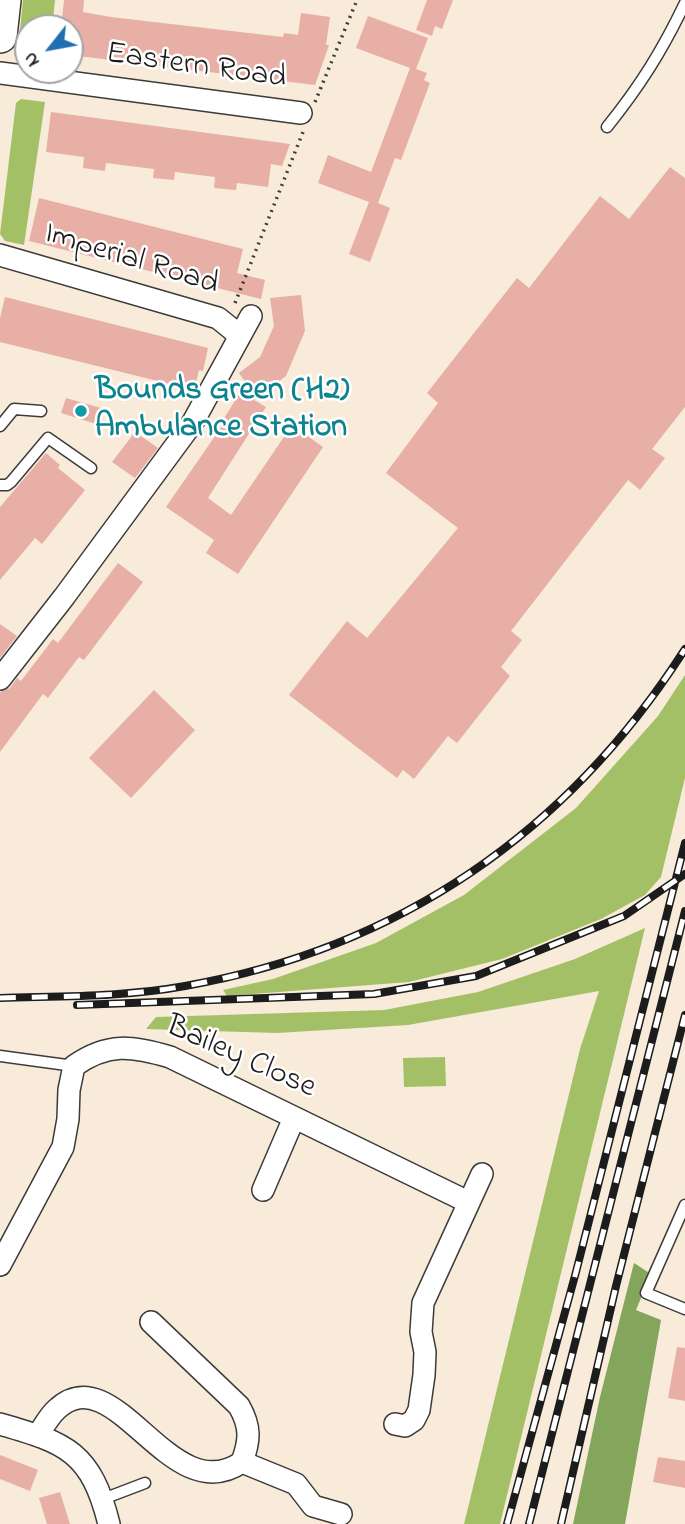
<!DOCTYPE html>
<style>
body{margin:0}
#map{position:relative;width:685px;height:1524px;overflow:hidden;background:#f8ebd9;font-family:"Indie Flower",sans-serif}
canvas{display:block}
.north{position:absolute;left:14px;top:14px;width:70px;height:70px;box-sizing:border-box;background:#fff;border:2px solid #a4a4a4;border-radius:50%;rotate:239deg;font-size:19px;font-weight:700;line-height:28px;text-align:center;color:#1c1c1c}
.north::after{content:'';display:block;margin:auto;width:24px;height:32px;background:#1f6fb2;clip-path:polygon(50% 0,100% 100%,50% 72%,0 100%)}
</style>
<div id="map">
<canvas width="685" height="1524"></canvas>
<div class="north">N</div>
</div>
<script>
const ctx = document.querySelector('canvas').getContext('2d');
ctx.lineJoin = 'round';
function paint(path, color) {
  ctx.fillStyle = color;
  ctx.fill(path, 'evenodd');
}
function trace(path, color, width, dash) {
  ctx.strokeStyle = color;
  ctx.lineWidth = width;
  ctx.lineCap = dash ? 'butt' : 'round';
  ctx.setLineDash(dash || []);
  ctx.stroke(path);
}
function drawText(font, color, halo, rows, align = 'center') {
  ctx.font = font + ' "Indie Flower",sans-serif';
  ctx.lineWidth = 5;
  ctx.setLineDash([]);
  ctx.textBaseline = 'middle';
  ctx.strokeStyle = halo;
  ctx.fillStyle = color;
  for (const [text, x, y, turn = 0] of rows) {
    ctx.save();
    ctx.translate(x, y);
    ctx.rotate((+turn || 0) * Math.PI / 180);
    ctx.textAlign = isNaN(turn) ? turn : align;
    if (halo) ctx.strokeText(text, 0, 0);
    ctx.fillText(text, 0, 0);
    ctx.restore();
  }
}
const green = new Path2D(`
 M23,0h32l-3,28h-24v29l-6,-1 -4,-5z
 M21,99l24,3 -21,143 -19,-4 -5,-7 16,-131z
 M685,675v103l-24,99 -16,18 -44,24 -99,40 -93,23 -182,14 -4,-6 50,-11 103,-36 88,-48 112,-87 82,-92z
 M645,928l-145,596h-36l116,-475 19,-58 -191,34 -131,8 -131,-4 10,-12 228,-7 94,-18 97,-33z
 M445,1057l1,29 -42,1 -1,-29z`);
const forest = new Path2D(`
 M634,1263l17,11 -15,36 25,10 -36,204h-52l27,-127z`);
const building = new Path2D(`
 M64,0h20l-1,12 28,5 172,20 1,-4 14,2 3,-22 29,4 -4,28h3l-14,40 -245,-30v-27h-9z
 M427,0h26l-11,29 -7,-3 -3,10 -16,-6z
 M368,16l60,22 -12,31 11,4 -3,7 6,3 -29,77 -6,-2 -17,45 12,5 -20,54 -21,-8 20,-52 -51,-19 10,-28 43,17 39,-104 -54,-20z
 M51,112l97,13 142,19 -8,22 -11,-2 -3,23 -31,-4 -1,7 -22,-2 1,-11 -40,-5 -1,8 -21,-2 1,-9 -48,-6 -1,8 -22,-3 1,-11 -38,-5z
 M670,167l15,11v229l-33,42 13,9 -25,32 -12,-10 -117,151 11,9 -21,27 9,9 -53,67 -9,-7 -34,43 -11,-9 -6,8 -108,-83 58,-74 20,17 91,-110 -72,-55 52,-70 -11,-10 90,-115 12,10 71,-92 29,23z
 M39,198l204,51 -6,24 28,7 -4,19 -232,-58z
 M301,295l4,36 -19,45 -32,24 12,7 -58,91 23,17 61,-90 31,22 -85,127 -32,-21 8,-13 -48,-33 58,-84h-3l25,-40 -7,-10 21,-16 14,-31 -4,-28z
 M5,297l203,51 -5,23 -4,-1 -5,20 -194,-48v-24z
 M66,398l35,10 -5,16 -35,-11z
 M135,432l23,16 -23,30 -23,-16z
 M46,453l14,12 -2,3 27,22 -43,54 -7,-6 -35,42v-73z
 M118,563l25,19 -59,78 -5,-3 -31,41 -5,-4 -43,58v-60l10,-4 7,-10 4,3 32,-42 5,4z
 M0,624l17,12 -17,22z
 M154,690l41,40 -64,68 -42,-40z
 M677,1347l8,1v53l-17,-3z
 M0,1455l38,15 -8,21 -30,-12z
 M658,1457l27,4v27l-32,-6z
 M60,1492l10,32h-23l-8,-26z`);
const path = new Path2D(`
 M315,102l42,-102
 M235,303l68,-171`);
const service = new Path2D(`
 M607,127c33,-41 55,-76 78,-124
 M0,426l14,-17 27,2
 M0,485h7l4,-3 37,-44 43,30
 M0,1056l74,10
 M685,1205l-39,88 39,16
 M103,1499l42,-16`);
const minor = new Path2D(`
 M0,73l301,40
 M0,255l218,63 21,17
 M0,679l64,-82 129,-175 58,-106
 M263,1190l31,-72
 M0,1265l63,-118 5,-28 1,-29 5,-24c34,-24 58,-20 96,-9l298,145
 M0,1424c67,19 91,28 109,100
 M395,1424l10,2 9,-6 5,-10 5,-35 1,-23 -4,-20 2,-29 59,-129
 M38,1435c6,-9 11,-19 19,-26 59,-54 113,103 185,53 8,-22 9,-35 -3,-56l-88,-84
 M242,1462l54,22 17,22 28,8`);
const primary = new Path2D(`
 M0,36l4,-36`);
const rail = new Path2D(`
 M0,998c61,-2 125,-1 185,-12 215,-38 383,-154 500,-337
 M77,1005l297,-11 102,-18 148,-60 61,-42
 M507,1524l69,-252 109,-429
 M529,1524l156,-613
 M561,1524l55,-238 69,-271`);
const markers = [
 [81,411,7,"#0f9aa8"]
];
const streetNames = [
 ["Eastern Road",196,68,8],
 ["Imperial Road",131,261,17],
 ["Bailey Close",240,1059,24]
];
const cultureNames = [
 ["Bounds Green (H2)",95,393],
 ["Ambulance Station",95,430]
];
paint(green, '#a4c067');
paint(forest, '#83a65c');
paint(building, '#e7afa6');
trace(service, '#3d3b38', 13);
trace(minor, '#3d3b38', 24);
trace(primary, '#3d3b38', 36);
trace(path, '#3d3b38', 3.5, [2, 5]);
trace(service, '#fff', 10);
trace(minor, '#fff', 21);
trace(primary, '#fff', 33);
trace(rail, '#1c1c1c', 8);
trace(rail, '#fff', 5, [16]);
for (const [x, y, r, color] of markers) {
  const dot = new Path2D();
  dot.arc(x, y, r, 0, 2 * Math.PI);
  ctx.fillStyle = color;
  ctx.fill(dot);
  trace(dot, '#fff', 2.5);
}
drawText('32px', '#1c1c1c', '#fff', streetNames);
drawText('bold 32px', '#0d838f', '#fff', cultureNames, 'left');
</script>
